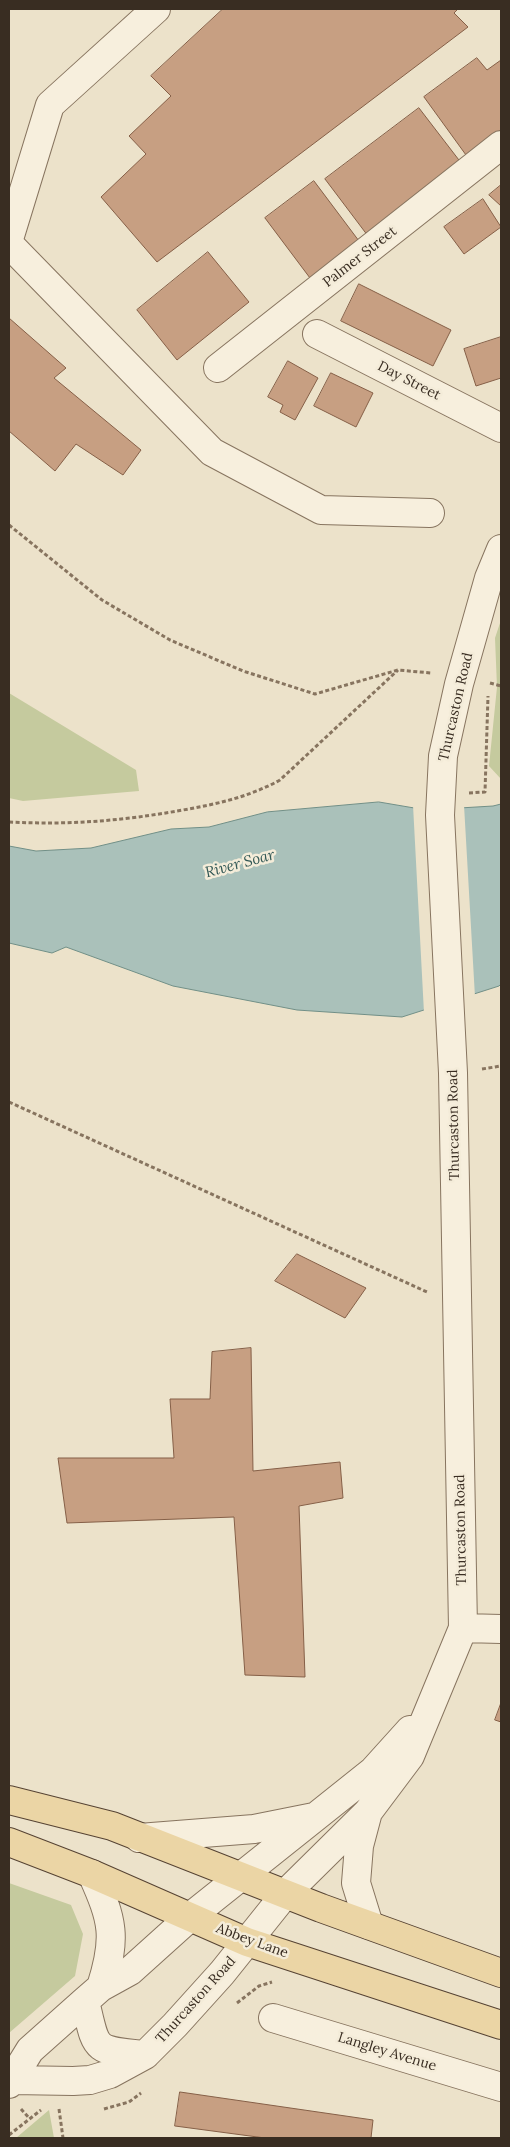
<!DOCTYPE html>
<style>
body{margin:0}
#map{position:relative;width:510px;height:2147px;overflow:hidden;background:#ece2ca;font-family:Lora,serif}
canvas{display:block}
.frame{position:absolute;inset:0;border:10px solid #392d22;pointer-events:none}
</style>
<div id="map">
<canvas width="510" height="2147"></canvas>
<div class="frame"></div>
</div>
<script>
const ctx = document.querySelector('canvas').getContext('2d');
ctx.lineJoin = 'round';
function paint(path, color) {
  ctx.fillStyle = color;
  ctx.fill(path, 'evenodd');
}
function trace(path, color, width, dash) {
  ctx.strokeStyle = color;
  ctx.lineWidth = width;
  ctx.lineCap = dash ? 'butt' : 'round';
  ctx.setLineDash(dash || []);
  ctx.stroke(path);
}
function drawText(font, color, halo, rows, align = 'center') {
  ctx.font = font + ' Lora,serif';
  ctx.lineWidth = 5;
  ctx.setLineDash([]);
  ctx.textBaseline = 'middle';
  ctx.strokeStyle = halo;
  ctx.fillStyle = color;
  for (const [text, x, y, turn = 0] of rows) {
    ctx.save();
    ctx.translate(x, y);
    ctx.rotate((+turn || 0) * Math.PI / 180);
    ctx.textAlign = isNaN(turn) ? turn : align;
    if (halo) ctx.strokeText(text, 0, 0);
    ctx.fillText(text, 0, 0);
    ctx.restore();
  }
}
const green = new Path2D(`
 M501,620v159l-12,-13 8,-79 -2,-49z
 M9,693l127,77 3,21 -116,10 -14,-3z
 M9,1883l62,22 12,29 -8,42 -66,57z
 M49,2110l5,28h-38z`);
const water = new Path2D(`
 M379,802l47,8 67,-4 8,-2v180l-2,2 -97,31 -105,-7 -124,-24 -107,-39 -14,6 -43,-10v-97l27,5 55,-3 80,-19 38,-2 58,-15z`);
const pier = new Path2D(`
 M413,805l13,3 38,-3 11,192 -51,16z`);
const building = new Path2D(`
 M223,9h235l-4,4 14,14 -311,235 -56,-65 45,-43 -17,-18 42,-40 -20,-20z
 M477,58l10,12 14,-10v70l-35,25 -42,-58z
 M419,108l43,56 -94,72 -43,-57z
 M314,181l45,60 -49,37 -45,-60z
 M501,185v21l-12,-11z
 M483,199l18,28 -37,27 -20,-27z
 M208,252l41,50 -72,58 -40,-50z
 M359,284l92,46 -18,36 -92,-45z
 M9,318l57,50 -12,10 87,72 -18,25 -47,-31 -21,27 -46,-40z
 M501,337v41l-25,8 -12,-37z
 M288,361l30,17 -23,42 -15,-8 3,-7 -15,-8z
 M331,373l42,20 -17,34 -42,-21z
 M297,1254l69,34 -21,30 -70,-37z
 M251,1348l2,123 87,-9 3,36 -44,8 6,171 -60,-2 -11,-158 -167,6 -9,-65h116l-4,-59h40l2,-47z
 M501,1703v19l-6,-2z
 M180,2092l193,28 -2,18h-106l-90,-12z`);
const path = new Path2D(`
 M9,525l93,75 68,40 73,31 72,23 83,-24 33,3
 M490,683l11,3
 M469,793l16,-1 3,-96
 M9,822c62,3 112,-1 174,-12 34,-6 66,-13 97,-30l118,-110
 M482,1069l19,-3
 M9,1102l418,190
 M237,2003l22,-17 13,-4
 M21,2109l8,9
 M59,2109l4,29
 M104,2109l25,-7 12,-9
 M9,2135l32,-25`);
const minor = new Path2D(`
 M9,239l41,-134 106,-96
 M9,244l203,208 109,58 109,3
 M317,334l184,94
 M218,368l283,-223
 M463,1628l38,1
 M368,1812l-9,34 -3,37 13,42
 M139,1838l115,-9 60,-12
 M92,1874c21,47 25,63 9,113
 M85,2001c12,50 7,49 60,54
 M273,2018l228,69
 M13,2080l60,1 17,-1 20,-6 35,-19 30,-30 47,-52 64,-80 82,-81 42,-56 53,-128 -10,-555 -13,-258 3,-59 16,-72 30,-106 12,-29
 M9,2084l21,-34 55,-49 16,-14 29,-16 60,-54 183,-146 37,-41`);
const major = new Path2D(`
 M9,1800l103,26 209,82 180,65
 M9,1842l83,32 155,68 254,83`);
const streetNames = [
 ["Palmer Street",360,257,-38],
 ["Day Street",409,381,27],
 ["Thurcaston Road",456,707,-77],
 ["Thurcaston Road",454,1125,-91],
 ["Thurcaston Road",461,1530,-91],
 ["Abbey Lane",252,1941,20],
 ["Thurcaston Road",196,2000,-48],
 ["Langley Avenue",387,2052,17]
];
const waterNames = [
 ["River Soar",240,864,-15]
];
paint(green, '#c5ca9e');
paint(water, '#aac1ba');
trace(water, '#718f87', 1);
paint(pier, '#ece2ca');
paint(building, '#c79f82');
trace(building, '#855f47', 1);
trace(minor, '#87745f', 30);
trace(major, '#564333', 30);
trace(path, '#87745f', 3, [4, 2.5]);
trace(minor, '#f7efdd', 28);
trace(major, '#ebd5a5', 28);
drawText('14px', '#392d22', '#f4ecd9', streetNames);
drawText('italic 15px', '#325855', '#f4ecd9', waterNames);
</script>
